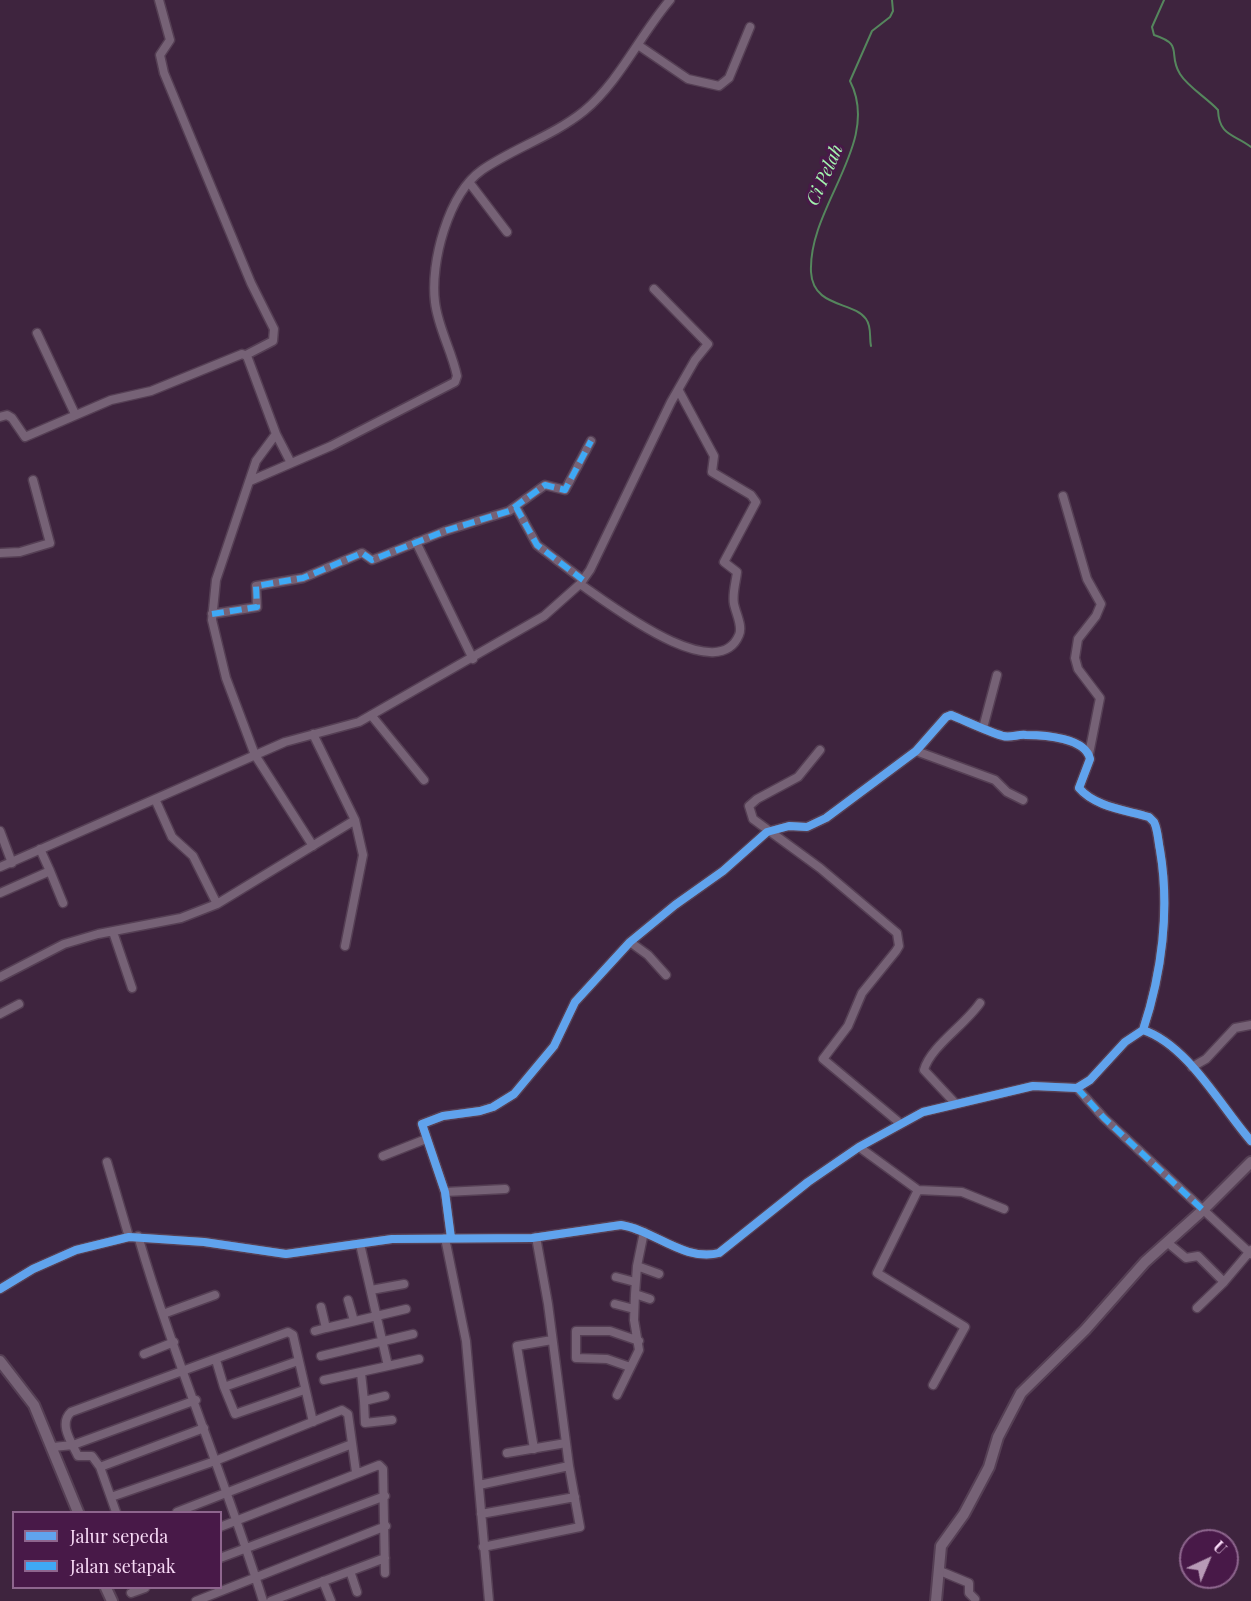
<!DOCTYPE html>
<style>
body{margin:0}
#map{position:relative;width:1251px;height:1601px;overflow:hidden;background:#3e243e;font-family:"Playfair Display",serif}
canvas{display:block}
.legend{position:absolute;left:12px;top:1511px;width:210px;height:78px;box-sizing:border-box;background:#481948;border:2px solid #8e668e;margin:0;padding:8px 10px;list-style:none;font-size:18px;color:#f8daf6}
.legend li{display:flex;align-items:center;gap:12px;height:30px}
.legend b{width:30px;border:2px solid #8e668e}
.north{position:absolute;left:1179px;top:1529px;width:60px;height:60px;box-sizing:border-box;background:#481948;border:2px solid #8e668e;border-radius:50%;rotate:44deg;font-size:16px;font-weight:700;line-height:24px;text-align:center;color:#f8daf6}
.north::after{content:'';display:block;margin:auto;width:21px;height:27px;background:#b79ab6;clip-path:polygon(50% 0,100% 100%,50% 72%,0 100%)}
</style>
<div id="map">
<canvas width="1251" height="1601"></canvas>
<ul class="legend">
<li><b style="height:8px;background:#60a3ed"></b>Jalur sepeda</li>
<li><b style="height:8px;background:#3fa9f5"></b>Jalan setapak</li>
</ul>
<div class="north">U</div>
</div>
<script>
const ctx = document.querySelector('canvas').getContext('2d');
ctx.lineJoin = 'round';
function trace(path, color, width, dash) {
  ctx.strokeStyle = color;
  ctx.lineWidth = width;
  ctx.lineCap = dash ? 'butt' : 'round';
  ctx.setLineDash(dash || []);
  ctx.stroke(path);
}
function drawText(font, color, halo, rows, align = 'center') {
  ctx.font = font + ' "Playfair Display",serif';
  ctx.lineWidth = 6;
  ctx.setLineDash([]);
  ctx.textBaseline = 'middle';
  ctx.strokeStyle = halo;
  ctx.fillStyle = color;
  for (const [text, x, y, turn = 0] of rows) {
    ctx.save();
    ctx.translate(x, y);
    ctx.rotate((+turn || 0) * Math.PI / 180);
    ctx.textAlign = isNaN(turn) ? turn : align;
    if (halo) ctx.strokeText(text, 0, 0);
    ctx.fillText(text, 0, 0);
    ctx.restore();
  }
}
const stream = new Path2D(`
 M1164,0l-12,27 2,8c31,10 13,18 26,39 8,13 27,24 38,36 1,26 16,24 33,37
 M871,346c-2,-9 1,-19 -5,-27 -13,-18 -53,-11 -55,-47 -3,-66 71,-129 39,-191l22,-50 18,-14 3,-6 -1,-11`);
const minor = new Path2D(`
 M159,0l11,40 -10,15 4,18 87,210 23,46 -1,12 -27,14
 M638,45l50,34 31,7 10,-8 21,-51
 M469,182l38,50
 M37,333l38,81
 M0,417l7,-2 5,3 13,19 86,-37 40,-9 91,-37 5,2 29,78 -20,27 -40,119 -4,40 14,58 29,77 58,91
 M276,434l15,29
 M250,481l81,-35 124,-64 2,-6c-5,-25 -19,-48 -22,-74 -5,-39 13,-108 47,-132 32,-22 71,-34 102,-59 36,-30 56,-76 86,-111
 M1063,496l24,83 14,25 -5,12 -18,23 -3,19 3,11 22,29 -11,56
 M516,507l21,38 46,35
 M416,542l57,117
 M0,553l20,-1 30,-9 -17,-63
 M580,584c28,19 137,104 159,51 4,-9 -3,-21 -5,-31 -2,-10 2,-22 3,-32l-13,-10 32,-60 -5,-7 -39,-23 2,-16 -35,-65
 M212,614l45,-7 -1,-21 47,-8 59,-25 10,7 73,-29 64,-20 36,-26 20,5 26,-49
 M371,715l53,65
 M983,728l14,-53
 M313,734l42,86 8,35 -18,91
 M820,750l-22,27 -41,22 -8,7 4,13 67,49 77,65 2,13 -3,5 -34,42 -14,33 -25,33 78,65
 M916,751l79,29 12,12 16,8
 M155,799l17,38 21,19 24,48
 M0,831l12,32
 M0,867l285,-125 74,-20 185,-106 36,-32 10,-14 81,-168 24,-42 13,-16 -54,-55
 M50,871l13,32
 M0,893l50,-22 -10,-22
 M113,932l19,56
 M630,942l18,13 18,20
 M0,977l64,-33 34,-10 83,-16 36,-14 138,-84
 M0,1014l19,-10
 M1192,1067l14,-8 29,-31 16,-3
 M1077,1088l27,30 147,136
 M955,1103l-31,-33c6,-23 41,-45 56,-67
 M859,1147l59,43 44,2 42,17
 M383,1156l43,-17
 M107,1162l22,75
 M918,1190l-41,83 88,54 -32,58
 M445,1192l60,-3
 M644,1232l-7,34 22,8
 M138,1236c36,123 87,242 125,365
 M536,1237l12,67 18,139
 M445,1238l21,103 23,260
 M451,1238l-6,-46 -23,-68 21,-8 37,-5 13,-4 21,-13 40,-48 21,-44 55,-60 45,-37 48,-34 44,-39 22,-6 18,1 19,-9 90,-67 30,-34 5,-2c17,7 35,16 52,21 8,2 15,-2 23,-1 19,0 60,3 64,24l-11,29c16,19 47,22 70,29l5,5c4,8 4,19 6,28 10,59 2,123 -17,180
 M1168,1243l18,15 12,-2 26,26 27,-32
 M360,1244l28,122 31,-7
 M637,1266l-2,28 15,5
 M616,1277l19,5
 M0,1289l33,-20 43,-19 53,-13 75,5 82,12 106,-15 140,-1 89,-13c33,5 63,37 98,28l89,-71 51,-35 64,-35 110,-26 44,2 13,-8 35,-38 18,-12c45,15 78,77 108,111
 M371,1290l33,-6
 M348,1300l6,21
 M615,1304l19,5
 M321,1307l5,21 80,-19
 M1197,1308l27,-26
 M163,1314l52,-19
 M315,1331l11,-3
 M144,1354l30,-12
 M321,1356l92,-22
 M216,1360l8,27 74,-26
 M630,1367l-23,-8 -31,-1v-27h34l29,10
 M361,1373l3,28 21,-5
 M324,1380l64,-14
 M224,1387l11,27 69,-24
 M617,1395l22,-45 -5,-30 1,-26
 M364,1401l1,22 27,-3
 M204,1428l-104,39 -8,-11h-14c-6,-13 -20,-32 -7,-44l217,-80 5,3 20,87
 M53,1447l20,-2 123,-45
 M534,1449l-17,-103 35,-6
 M507,1453l59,-10 3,23
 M100,1467l16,45
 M479,1485l90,-19 11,61 -97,20
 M111,1497l104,-36 127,-51 6,4 8,58
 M177,1512l175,-68
 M481,1514l94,-17
 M220,1527l159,-62 4,4 2,104
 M220,1558l165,-62
 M350,1571l7,21
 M940,1571l29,12v10l6,6
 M323,1581l8,20
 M131,1593l14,-5
 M196,1601l190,-75
 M271,1601l114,-43`);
const tertiary = new Path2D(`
 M0,1361l34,44 44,107
 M106,1588l6,13
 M936,1601l5,-55 23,-32 25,-47 9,-30 23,-44 64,-63 60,-68 58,-52 48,-48`);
const quiet = new Path2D(`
 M516,507l21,38 46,35
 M212,614l45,-7 -1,-21 47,-8 59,-25 10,7 73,-29 64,-20 36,-26 20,5 26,-49
 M1077,1088l27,30 99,92`);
const cycleway = new Path2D(`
 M451,1238l-6,-46 -23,-68 21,-8 37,-5 13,-4 21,-13 40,-48 21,-44 55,-60 45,-37 48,-34 44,-39 22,-6 18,1 19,-9 90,-67 30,-34 5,-2c17,7 35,16 52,21 8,2 15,-2 23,-1 19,0 60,3 64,24l-11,29c16,19 47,22 70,29l5,5c4,8 4,19 6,28 10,59 2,123 -17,180
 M0,1289l33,-20 43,-19 53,-13 75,5 82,12 106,-15 140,-1 89,-13c33,5 63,37 98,28l89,-71 51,-35 64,-35 110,-26 44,2 13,-8 35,-38 18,-12c45,15 78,77 108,111`);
const waterNames = [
 ["Ci Pelah",825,175,-66]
];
trace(stream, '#55865d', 2);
trace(minor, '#553f54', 11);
trace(tertiary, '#553f54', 14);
trace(minor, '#766276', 8);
trace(tertiary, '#766276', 10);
trace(quiet, '#3fa9f5', 6, [12, 6]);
trace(cycleway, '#60a3ed', 8);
drawText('italic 18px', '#a4f6b0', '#481948', waterNames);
</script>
